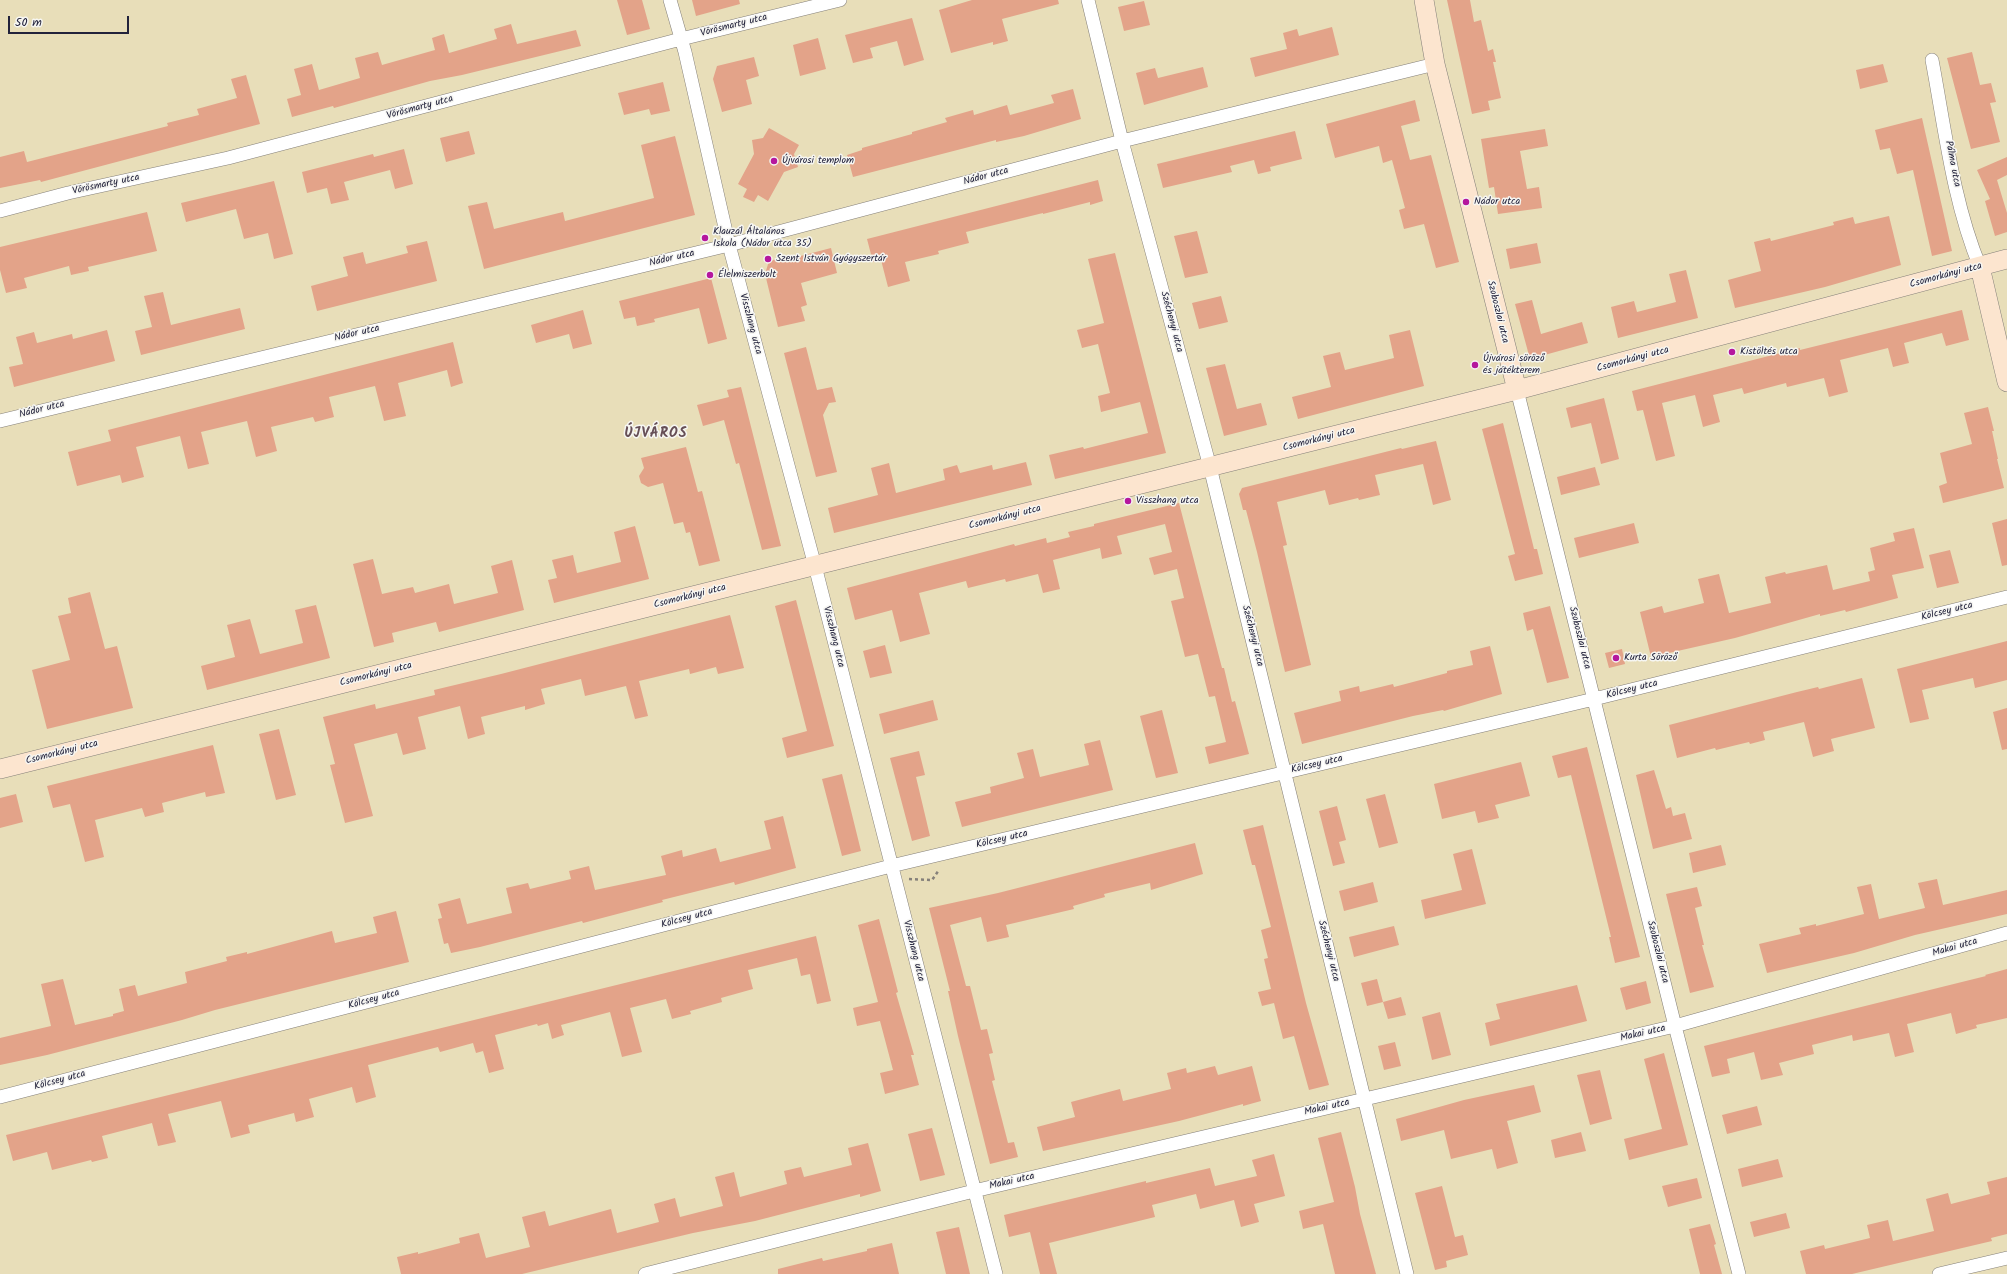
<!DOCTYPE html>
<meta charset="utf-8">
<style>
body{margin:0}
#map{position:relative;width:2007px;height:1274px;overflow:hidden;background:#e8deb9;font-family:Kalam,sans-serif}
canvas{display:block}
.scale{position:absolute;left:8px;top:16px;width:121px;height:18px;box-sizing:border-box;border:2px solid #22223b;border-top:0;padding-left:5px;font-size:12px;line-height:14px;white-space:nowrap;color:#22223b;-webkit-text-stroke:3px #f6f6f2;paint-order:stroke}
</style>
<div id="map">
<canvas width="2007" height="1274"></canvas>
<div class="scale">50 m</div>
</div>
<script>
const ctx = document.querySelector('canvas').getContext('2d');
ctx.lineJoin = 'round';
function paint(path, color) {
  ctx.fillStyle = color;
  ctx.fill(path, 'evenodd');
}
function trace(path, color, width, dash) {
  ctx.strokeStyle = color;
  ctx.lineWidth = width;
  ctx.lineCap = dash ? 'butt' : 'round';
  ctx.setLineDash(dash || []);
  ctx.stroke(path);
}
function drawText(font, color, halo, rows, align = 'center') {
  ctx.font = font + ' Kalam,sans-serif';
  ctx.lineWidth = 3;
  ctx.setLineDash([]);
  ctx.textBaseline = 'middle';
  ctx.strokeStyle = halo;
  ctx.fillStyle = color;
  for (const [text, x, y, turn = 0] of rows) {
    ctx.save();
    ctx.translate(x, y);
    ctx.rotate((+turn || 0) * Math.PI / 180);
    ctx.textAlign = isNaN(turn) ? turn : align;
    if (halo) ctx.strokeText(text, 0, 0);
    ctx.fillText(text, 0, 0);
    ctx.restore();
  }
}
const building = new Path2D(`
 M617,0h25l8,29 -23,6z
 M692,0h47l1,4 -44,12z
 M972,0h86l1,4 -57,15 6,22 -15,4v-3l-42,11 -12,-43z
 M1447,0h23l4,22 7,-2 7,31 5,-2 3,13h-3l8,36 -13,3 2,9 -18,4z
 M1144,1l6,24 -26,6 -6,-24z
 M912,18l12,42 -20,6 -7,-25 -27,7 3,10 -20,5 -8,-28z
 M511,24l6,20 59,-14 5,16 -119,29 -32,6 -96,27 -1,-2 -41,11 -5,-18 14,-4 -7,-26 18,-5 7,26 41,-12 -5,-20 23,-6 4,13 53,-15 -3,-12 12,-4 5,19 48,-14 -3,-10z
 M1332,27l7,28 -84,22 -5,-19 37,-9 -4,-16 14,-4 2,7z
 M818,38l8,31 -26,7 -7,-31z
 M1972,52l8,33 11,-2 5,19 -6,1 10,39 -29,7 -24,-91z
 M754,57l5,19 -13,4 6,24 -30,8 -9,-33 4,-13z
 M1883,64l5,18 -28,7 -4,-19z
 M1203,67l5,20 -64,18 -8,-32 19,-5 3,10z
 M246,75l14,49 -219,58 -1,-2 -40,8v-31l24,-6 3,11 141,-36 -1,-3 32,-8 -2,-6 40,-11 -6,-19z
 M663,82l7,29 -19,4 -2,-6 -25,6 -6,-22z
 M1073,89l8,30 -57,17 -28,6v-2l-143,37 -6,-22 15,-5v-2l50,-14v-2l35,-10 -2,-4 28,-8 1,5 33,-10 3,10 44,-12 -3,-8z
 M1415,100l5,21 -19,5 9,34 21,-5 28,107 -23,6 -12,-44 -20,5 -5,-19 6,-2 -13,-48 -9,3 -4,-17 -44,12 -9,-34z
 M1922,118l30,133 -20,5 -19,-86 -16,4 -7,-26 -10,2 -5,-20z
 M769,128l30,17 -5,9 4,13 -14,5 -16,29 -10,-6 -4,7 -11,-5 4,-8 -9,-5 16,-30 -2,-14 11,-2z
 M1545,129l3,17 -28,5 7,38 12,-2 3,21 -44,6 -4,-27 -5,1 -8,-49z
 M469,131l6,23 -29,8 -6,-24z
 M1295,131l7,28 -32,8 1,4 -13,3 -4,-14 -24,6 2,6 -69,16 -6,-24z
 M675,136l20,79 -211,54 -16,-63 19,-4 7,27 69,-17 2,9 89,-23 -13,-53z
 M404,149l9,35 -18,5 -5,-19 -46,12 5,18 -18,4 -4,-16 -20,5 -5,-21 71,-18 1,3z
 M2007,157v18l-10,5 10,33v19l-12,4 -10,-35 5,-2 -13,-29z
 M1098,180l5,21 -13,4v-3l-47,12v-1l-77,19 3,11 -31,8 1,3 -34,8 5,19 -22,6 -7,-27 -8,2 -6,-23z
 M274,181l19,73 -19,5 -6,-26 -24,6 -8,-30 -50,13 -5,-19z
 M147,212l10,39 -69,16 1,4 -18,4 -2,-9 -45,12 3,10 -21,5 -6,-23v-23z
 M1889,216l12,49 -76,22 -90,21 -7,-28 33,-9 -7,-29 16,-4 1,3 63,-16 -1,-3 20,-5 2,7z
 M1197,231l11,42 -23,5 -11,-42z
 M427,241l10,40 -120,30 -6,-25 37,-10 -5,-19 20,-5 3,12 42,-11 -2,-7z
 M1537,243l4,20 -31,6 -4,-20z
 M831,248l6,25 -36,10 6,22 -6,2 4,14 -27,6 -13,-53 4,-13 19,-5 1,3z
 M1115,253l51,200 -111,26 -6,-24 34,-8 1,2 64,-16 -8,-31 -39,10 -3,-16 12,-3 -12,-49 -16,4 -5,-18 27,-7 -16,-64z
 M1686,270l12,48 -80,20 -7,-31 23,-6 3,11 39,-10 -7,-28z
 M711,278l16,61 -19,5 -9,-36 -45,11 1,3 -18,4 -2,-9 -11,2 -5,-18z
 M163,292l8,33 69,-17 5,21 -104,26 -6,-24 17,-4 -8,-31z
 M1221,296l7,26 -29,7 -7,-26z
 M1532,300l9,34 41,-12 6,21 -58,16 -15,-55z
 M583,310l9,34 -19,5 -4,-15 -33,9 -5,-18z
 M1962,310l7,30 -23,6 -4,-13 -38,10 5,20 -16,4 -5,-19 -48,12 8,32 -19,5 -5,-19 -37,9 -1,-4 -42,11 -2,-6 -29,7 7,27 -17,5 -8,-32 -33,8 13,53 -19,5 -13,-51 -6,1 -5,-20 168,-43v2z
 M107,330l8,31 -101,26 -5,-20 14,-3 -7,-27 18,-5 3,11 35,-9 1,5z
 M1410,330l14,56 -126,33 -6,-22 39,-10 -8,-31 17,-4 5,18 49,-12 -5,-23z
 M453,342l10,41 -12,4 -4,-17 -49,13 8,33 -22,5 -9,-35 -46,11 5,20 -19,5 -2,-5 -42,10 6,24 -21,6 -9,-36 -46,11 8,32 -21,5 -8,-33 -44,11 8,30 -22,6 -2,-8 -43,11 -9,-34 43,-11 -3,-11z
 M806,347l11,43 15,-3 4,15 -7,1 -6,12 14,57 -21,5 -32,-124z
 M1225,364l12,45 24,-6 6,22 -43,11 -18,-68z
 M741,387l40,159 -19,4 -23,-87 -3,1 -12,-44 -21,6 -6,-21 32,-8 -2,-7z
 M1604,398l15,61 -18,5 -10,-41 -20,5 -5,-20z
 M1988,407l6,24h-2l6,28h-1l7,29 -61,15 -4,-17 8,-3 -7,-30 32,-9 -8,-31z
 M1503,423l31,126h3l6,25 -28,7 -7,-25 7,-2 -33,-125z
 M1436,441l15,59 -18,5 -10,-41 -48,11 5,20 -21,5 -1,-2 -29,7 -4,-15 -48,12 10,43 -4,1 28,119 -26,7 -28,-120 -11,-42h-3l-4,-16 3,-6 159,-40 1,1z
 M686,447l12,45 4,-1 18,70 -21,5 -9,-34 -4,1 -3,-11 -9,2 -11,-41 -15,4 -7,-4 -2,-7 5,-8 -3,-10z
 M1026,462l6,23 -198,48 -6,-25 50,-13 -7,-27 18,-5 7,30 49,-13 -2,-11 14,-4 3,8 32,-8 1,5z
 M1595,467l5,18 -39,10 -4,-18z
 M1179,503l43,165h2l8,34 3,-1 14,53 -40,10 -4,-17 21,-5 -11,-46 -6,1 -11,-43 -13,3 -14,-56 13,-3 -7,-29 -23,6 -5,-17 23,-6 -7,-28 -48,12 5,18 -20,5 -2,-11 -47,12 7,29 -17,4 -5,-19 -32,8 -1,-3 -37,9 -2,-7 -47,12 11,41 -30,8 -8,-32 -37,10 -8,-32 167,-44 1,2 31,-8 1,5 23,-6 -2,-5 26,-6v-2z
 M2007,519v46l-5,1 -10,-43z
 M1634,523l5,20 -60,15 -5,-20z
 M635,526l14,53 -95,24 -6,-23 9,-2 -5,-18 21,-5 4,18 44,-11 -7,-30z
 M1914,528l10,40 -32,7 6,23 -52,14 -1,-2 -25,6v-2l-85,24 -84,19 -11,-45 22,-6 2,7 40,-10 -6,-24 21,-5 10,39 42,-10 -6,-26 20,-5 1,2 41,-9 6,25 37,-9 -2,-9 7,-2 -5,-22 25,-7 -2,-8z
 M1950,550l9,33 -22,5 -8,-33z
 M373,559l9,35 31,-7 2,6 34,-9 5,20 44,-11 -7,-27 21,-6 12,50 -85,22 -3,-10 -44,11 2,9 -20,5 -21,-83z
 M90,592l15,57 12,-3 16,62 -86,21 -15,-59 38,-10 -12,-44 13,-3 -3,-15z
 M796,600l38,146 -47,12 -5,-20 25,-7 -32,-125z
 M316,605l14,53 -123,32 -6,-24 34,-9 -8,-32 23,-6 10,35 43,-11 -8,-33z
 M1550,606l19,72 -22,5 -14,-54 -6,2 -4,-18z
 M730,615l14,53 -26,6 -2,-7 -26,7 -1,-5 -50,12 9,35 -13,3 -9,-33 -41,10 -4,-17 -40,10 4,15 -20,6v-4l-44,11 4,17 -17,5 -8,-33 -42,11 8,32 -23,6 -6,-22 -43,11 19,72 -28,7 -15,-58 5,-1 -12,-47 52,-13 1,5 59,-14 -1,-5 67,-16z
 M2007,641v39l-32,8 -2,-10 -51,12 7,29 -19,4 -13,-54z
 M885,645l7,28 -22,5 -7,-27z
 M1490,646l12,48 -58,17 -1,-1 -30,6 -111,28 -8,-31 47,-12 -2,-10 20,-5 1,6 33,-8 1,3 53,-14v-2l26,-6 -3,-14z
 M1622,649l3,15 -16,4 -4,-15z
 M1862,678l13,50 -44,11 3,12 -21,6 -9,-35 -41,10 2,8 -15,4 -1,-2 -33,8 -1,-2 -38,10 -8,-33 128,-33 21,-5 1,2z
 M933,700l5,20 -54,14 -5,-20z
 M2007,708v41l-5,1 -9,-38z
 M1162,710l16,63 -22,5 -16,-62z
 M279,729l17,66 -20,5 -17,-66z
 M1100,740l13,50 -151,37 -7,-25 36,-9 -1,-6 34,-9 -7,-25 16,-4 7,28 49,-12 -5,-21z
 M213,745l12,48 -19,4 -1,-5 -43,11 2,9 -19,5 -3,-9 -47,12 9,37 -19,5 -15,-58 -17,4 -6,-22z
 M1587,747l53,210 -25,6 -6,-26h2l-40,-162 -13,3 -6,-22z
 M919,751l6,24 -9,2 14,59 -18,5 -22,-83z
 M1521,762l9,34 -35,9 4,13 -21,5 -3,-12 -33,8 -8,-35z
 M1654,770l12,39 5,-2 2,9 12,-3 7,26 -39,10 -17,-74z
 M842,774l19,77 -19,5 -20,-77z
 M16,794l7,28 -23,6v-30z
 M1385,794l13,49 -19,5 -13,-49z
 M1337,806l9,34 -7,2 6,21 -12,3 -14,-55z
 M783,816l13,52 -61,17 -1,-3 -72,18 1,2 -80,21 -1,-2 -102,26 -29,6 -3,-10 -4,1 -6,-25 4,-1 -4,-14 22,-6 7,26 45,-11 -6,-25 22,-5 2,6 41,-10 -2,-8 20,-5 6,24 71,-15 -5,-19 21,-6 1,7 33,-9 4,14 51,-13 -7,-28z
 M1263,825l43,178 23,82 -20,5 -15,-54 -11,3 -9,-36 -12,3 -4,-14 13,-3 -7,-30 4,-1 -7,-28 10,-3 -16,-62h-3l-9,-35z
 M1195,843l8,31 -52,16 -1,-7 -46,11 1,3 -32,9 1,3 -68,16 3,12 -22,5 -6,-25 -31,8 16,61h4l11,44 6,-1 6,24 -4,1 6,26 -3,1 16,62 6,-1 4,15 -28,7 -32,-128 -10,-45h2l-21,-83 69,-15z
 M1721,845l5,20 -33,8 -4,-20z
 M1472,849l14,55 -61,15 -4,-19 41,-10 -9,-36z
 M1937,879l6,26 64,-15v24l-92,21 -61,18 -87,20 -8,-29 42,-10 -2,-6 17,-4v2l48,-12 -7,-27 14,-3 8,35 46,-11 -7,-25z
 M1373,882l5,20 -34,9 -5,-20z
 M1697,887l5,19 -7,2 9,37h-2l12,42 -24,6 -24,-99z
 M396,911l13,51 -194,48 -33,10 -135,35 -47,10v-27l51,-12 -10,-42 22,-5 12,46 38,-9v-2l11,-3 -5,-22 16,-4 3,11 49,-13 -2,-11 42,-11 -1,-4 21,-5v2l85,-23 3,12 42,-10 -4,-16z
 M879,919l19,73 -2,1 18,62h-3l8,30 -34,9 -5,-21 13,-3 -13,-49 -23,5 -4,-18 25,-6 -20,-77z
 M1394,926l5,19 -45,12 -5,-20z
 M816,936l15,65 -14,3 -7,-30 -9,2 -4,-18 -49,12 5,19 -32,9 1,4 -32,9 1,3 -19,5 -6,-20 -36,9 12,44 -20,5 -12,-45 -49,13 3,10 -12,4 -4,-16 -10,3 -1,-2 -42,11 9,34 -15,4 -6,-22 -7,2 -3,-10 -33,9 -2,-5 -70,18 8,32 -20,6 -4,-16 -43,12 5,18 -18,5 -2,-9 -46,12 2,8 -19,5 -10,-37 -53,13 8,28 -18,4 -6,-23 -50,13 6,22 -16,4 -1,-2 -39,10 -5,-18 -34,9 -7,-26z
 M2007,969v49l-31,7 1,3 -21,6 -5,-21 -44,11 7,28 -19,5 -6,-24 -36,8 -1,-6 -40,10 2,9 -35,9 4,12 -22,5 -7,-28 -27,7 3,14 -18,4 -8,-31 282,-70 -1,-1z
 M1377,979l6,23 -16,4 -6,-23z
 M1646,981l5,22 -25,7 -6,-22z
 M1577,985l10,36 -97,25 -5,-23 15,-4 -4,-15z
 M1401,997l5,18 -18,4 -5,-17z
 M1440,1012l11,43 -19,5 -10,-43z
 M1395,1042l6,24 -17,4 -6,-24z
 M1664,1053l24,92 -59,15 -5,-21 38,-10 -18,-70z
 M1215,1066l3,9 34,-9 9,35 -18,5v-2l-64,17 -136,30 -6,-24 38,-10 -4,-15 49,-13 3,12 48,-12 -4,-16 19,-5 1,5z
 M1600,1070l12,49 -22,6 -13,-50z
 M1534,1085l7,27 -34,9 11,42 -21,6 -5,-20 -41,10 -7,-29 -43,11 -5,-22 68,-19z
 M1757,1106l5,19 -35,9 -5,-19z
 M932,1128l13,47 -25,6 -12,-47z
 M1341,1132l14,55 5,27 16,60h-41l-12,-50 -20,5 -4,-18 35,-9 -16,-64z
 M1581,1132l5,19 -31,7 -4,-18z
 M868,1143l13,48 -21,6v-3l-105,27 -62,12 -171,41h-121l-4,-17 21,-5v2l42,-11 -1,-5 20,-5 7,25 44,-11 -8,-30 23,-6 4,15 62,-17 6,24 42,-11 -5,-18 21,-6 5,19 43,-11 -8,-29 19,-5 6,25 47,-13 -3,-13 17,-4 3,10 48,-12 -4,-17z
 M1274,1154l11,42 -31,8 5,18 -18,5 -7,-27 -34,9 -4,-15 -44,11 3,12 -106,26 8,31h-17l-10,-42 -21,5 -5,-22 142,-34v2l64,-15 5,18 42,-10 -5,-16z
 M1778,1159l5,18 -41,10 -4,-18z
 M2007,1177v57l-16,4 1,3 -140,33h-46l-6,-23 24,-6 1,4 45,-11 -3,-13 21,-5 5,21 41,-10 -8,-32 22,-6 3,11 39,-10 -3,-12z
 M1697,1178l5,20 -34,9 -6,-21z
 M1442,1186l13,51 8,-2 5,20 -22,6 1,6 -12,3 -20,-77z
 M1786,1213l4,15 -36,9 -4,-15z
 M1710,1224l6,20 -2,1 8,29h-22l-11,-45z
 M959,1227l11,47h-24l-10,-42z
 M892,1243l7,31h-121v-5l44,-11 1,3 44,-10v-2z`);
const path = new Path2D(`
 M909,879l23,1 7,-10`);
const street = new Path2D(`
 M670,0l15,52 44,193 86,321 181,708
 M1088,0l34,141 88,326 197,807
 M1932,60c13,69 21,142 48,207
 M0,211l68,-18 160,-35 453,-119 159,-39
 M1517,390l158,636 64,248
 M0,421l729,-176 393,-104 313,-77
 M0,1097l891,-231 703,-167 413,-102
 M645,1274l329,-83 701,-165 332,-93
 M1939,1274l68,-16`);
const secondary = new Path2D(`
 M1424,0l11,64 82,326
 M1980,267l27,115
 M0,769l1517,-379 490,-131`);
const markers = [
 [774,161,4,"#b5179e"],
 [1466,202,4,"#b5179e"],
 [705,238,4,"#b5179e"],
 [768,259,4,"#b5179e"],
 [710,275,4,"#b5179e"],
 [1732,352,4,"#b5179e"],
 [1475,365,4,"#b5179e"],
 [1128,501,4,"#b5179e"],
 [1616,658,4,"#b5179e"]
];
const streetNames = [
 ["Vörösmarty utca",734,26,-14],
 ["Vörösmarty utca",420,108,-15],
 ["Pálma utca",1952,164,79],
 ["Nádor utca",986,177,-15],
 ["Vörösmarty utca",106,185,-12],
 ["Nádor utca",672,259,-13],
 ["Csomorkányi utca",1946,276,-15],
 ["Szoboszlai utca",1497,312,76],
 ["Széchenyi utca",1171,322,75],
 ["Visszhang utca",750,324,75],
 ["Nádor utca",357,334,-13],
 ["Csomorkányi utca",1633,360,-15],
 ["Nádor utca",42,410,-14],
 ["Csomorkányi utca",1319,440,-14],
 ["Csomorkányi utca",1005,518,-14],
 ["Csomorkányi utca",690,597,-14],
 ["Kölcsey utca",1947,612,-14],
 ["Széchenyi utca",1252,636,76],
 ["Visszhang utca",833,637,76],
 ["Szoboszlai utca",1579,638,76],
 ["Csomorkányi utca",376,675,-14],
 ["Kölcsey utca",1632,690,-14],
 ["Csomorkányi utca",62,753,-14],
 ["Kölcsey utca",1317,765,-13],
 ["Kölcsey utca",1002,840,-13],
 ["Kölcsey utca",687,919,-15],
 ["Makai utca",1955,948,-16],
 ["Visszhang utca",913,951,76],
 ["Széchenyi utca",1328,951,76],
 ["Szoboszlai utca",1657,952,76],
 ["Kölcsey utca",374,1000,-15],
 ["Makai utca",1643,1034,-13],
 ["Kölcsey utca",60,1081,-15],
 ["Makai utca",1327,1108,-13],
 ["Makai utca",1012,1182,-13]
];
const poiNames = [
 ["Újvárosi templom",782,161],
 ["Nádor utca",1474,202],
 ["Klauzál Általános",713,232],
 ["Iskola (Nádor utca 35)",713,244],
 ["Szent István Gyógyszertár",776,259],
 ["Élelmiszerbolt",718,275],
 ["Kistöltés utca",1740,352],
 ["Újvárosi söröző",1483,359],
 ["és játékterem",1483,371],
 ["Visszhang utca",1136,501],
 ["Kurta Söröző",1624,658]
];
const districtNames = [
 ["ÚJVÁROS",656,435]
];
paint(building, '#e3a389');
trace(street, '#85807a', 14);
trace(secondary, '#85807a', 20);
trace(path, '#85807a', 2.5, [3, 3]);
trace(street, '#fff', 13);
trace(secondary, '#fce5cf', 19);
for (const [x, y, r, color] of markers) {
  const dot = new Path2D();
  dot.arc(x, y, r, 0, 2 * Math.PI);
  ctx.fillStyle = color;
  ctx.fill(dot);
  trace(dot, '#f6f6f2', 1.5);
}
drawText('10px', '#22223b', '#f6f6f2', streetNames);
drawText('10px', '#22223b', '#f6f6f2', poiNames, 'left');
ctx.letterSpacing = '1px';
drawText('bold 14px', '#664f56', '#f6f6f2', districtNames);
ctx.letterSpacing = '0px';
</script>
